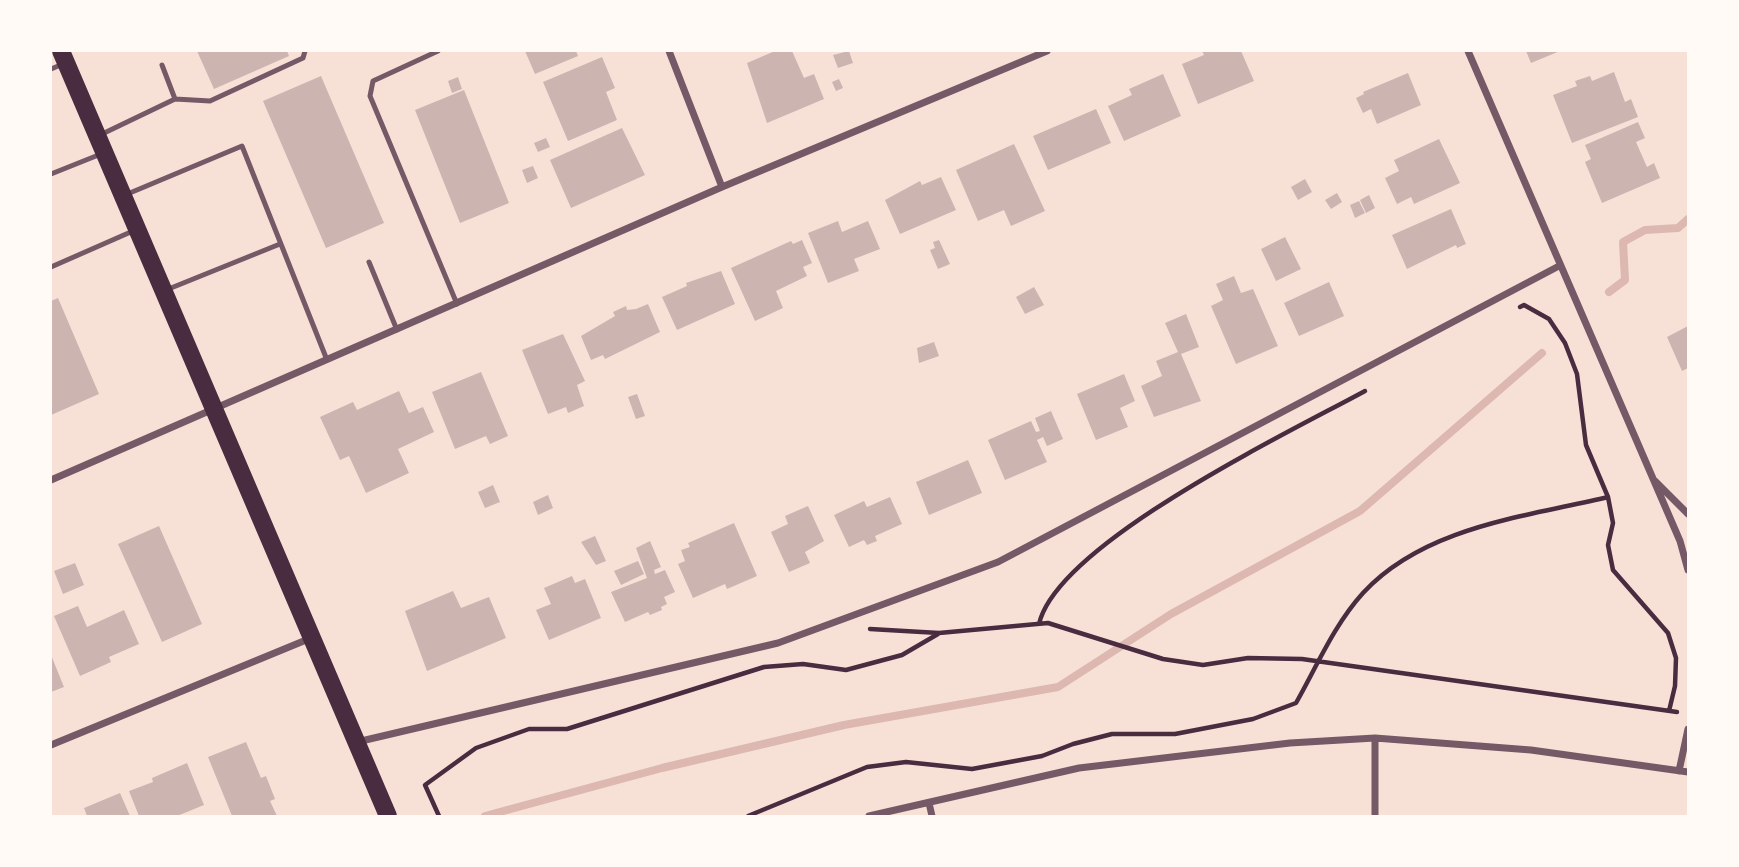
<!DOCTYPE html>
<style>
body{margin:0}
#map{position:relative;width:1739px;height:867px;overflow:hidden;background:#f7e1d7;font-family:Figtree,sans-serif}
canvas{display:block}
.frame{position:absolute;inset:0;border:52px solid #fffaf5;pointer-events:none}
</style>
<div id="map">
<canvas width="1739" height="867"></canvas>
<div class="frame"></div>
</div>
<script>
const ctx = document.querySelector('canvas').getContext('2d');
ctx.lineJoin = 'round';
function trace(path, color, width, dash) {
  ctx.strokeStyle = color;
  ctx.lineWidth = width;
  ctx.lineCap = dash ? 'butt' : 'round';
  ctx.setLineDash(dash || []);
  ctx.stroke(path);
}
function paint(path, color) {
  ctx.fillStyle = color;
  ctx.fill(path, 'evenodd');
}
const stream = new Path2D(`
 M1609,292l16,-12 -2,-38 22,-12 33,-2 10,-9
 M485,816l177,-48 182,-43 214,-38 113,-73 189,-103 182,-158`);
const building = new Path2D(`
 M197,51h90l2,5 -75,33z
 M525,51h51l2,5 -43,18z
 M775,51h17l12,27 10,-4 10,25 -57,24 -20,-60z
 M849,51l4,12 -15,5 -5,-13z
 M1202,51h39l13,30 -56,23 -16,-40 22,-9z
 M1526,51h34l-29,12z
 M602,57l13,31 -9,4 11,28 -49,21 -25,-59z
 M1614,72l11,30 6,-3 7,18 -66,26 -19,-48 24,-9 -2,-5 15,-5 2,5z
 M1408,73l13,32 -44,19 -6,-15 -8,4 -7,-15 8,-4 -1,-2z
 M1163,74l18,42 -57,25 -16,-35 24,-11 -3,-6z
 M321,76l63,147 -58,25 -63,-147z
 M458,77l4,12 -10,4 -4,-12z
 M839,79l4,9 -7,3 -4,-9z
 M464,90l45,113 -49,20 -45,-113z
 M1096,109l15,34 -63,27 -15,-34z
 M1638,122l7,16 -9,4 11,25 7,-4 6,15 -58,25 -17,-41 6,-3 -6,-14z
 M622,128l23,47 -74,33 -21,-48z
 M546,138l4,9 -12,5 -4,-9z
 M1439,139l21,44 -46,21 -3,-7 -14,7 -12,-26 14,-7 -5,-11z
 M1014,144l31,67 -34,15 -7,-16 -26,11 -22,-51z
 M533,166l5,12 -11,5 -5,-13z
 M941,177l15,33 -56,24 -15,-34 35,-19 2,4z
 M1305,179l7,13 -14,8 -7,-13z
 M1337,193l5,9 -11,7 -6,-9z
 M1369,195l6,13 -9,5 -6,-13z
 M1359,201l6,12 -10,5 -5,-13z
 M1451,209l15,35 -9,4 -1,-3 -49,24 -15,-34z
 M838,221l4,11 26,-11 12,28 -26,10 5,12 -31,12 -20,-50z
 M1285,237l16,32 -25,12 -15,-32z
 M802,240l10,23 -9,4 4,9 -31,15 7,17 -28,13 -24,-53 60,-27 2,3z
 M939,240l11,24 -12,5 -8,-19 5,-2 -2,-6z
 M721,271l14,33 -58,26 -15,-33 25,-11 -1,-3z
 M1234,276l7,17 12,-4 25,57 -42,18 -25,-58 12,-6 -7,-16z
 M1329,282l15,34 -45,20 -15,-33z
 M1034,287l10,18 -19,9 -9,-17z
 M58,298l41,96 -48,21v-114z
 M648,304l12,28 -55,27 -2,-4 -12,5 -10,-24 34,-20 -2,-4 13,-6 1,4 9,-1z
 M1186,314l13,33 -18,7 20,47 -47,16 -13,-31 21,-10 -6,-15 22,-9 -13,-29z
 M1688,326v42l-6,3 -15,-34z
 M563,334l22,47 -8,4 7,21 -16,7 -2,-6 -18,7 -26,-64z
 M934,342l5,14 -20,7 -2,-15z
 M481,372l27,64 -18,8 -4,-8 -31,13 -23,-57z
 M1124,374l11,27 -15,7 8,19 -32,13 -19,-46z
 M399,391l10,22 14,-6 11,25 -36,17 11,24 -43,20 -17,-37 -9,4 -20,-43 33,-15 4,8z
 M637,394l8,22 -9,3 -8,-22z
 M1051,411l12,28 -16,7 -4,-9 -6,3 10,22 -42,18 -17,-40 43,-19 5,11 4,-1 -5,-13z
 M968,460l14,33 -53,22 -13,-33z
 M493,485l7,17 -15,6 -7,-16z
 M548,495l5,13 -15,7 -5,-13z
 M890,497l12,27 -27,12 2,5 -10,4 -3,-5 -15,7 -15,-32 30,-14 3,6z
 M808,506l16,35 -19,11 5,11 -21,9 -18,-40 17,-8 -3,-8z
 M734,523l23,53 -30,13 -2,-5 -32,14 -15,-34 7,-3 -4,-11 9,-3 -2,-4z
 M159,526l43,98 -40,18 -44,-98z
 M595,536l11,25 -10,4 -15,-23z
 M650,541l11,26 -7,3 1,4 10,-4 10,22 -11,5 3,7 -6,3 1,3 -12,5 -2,-3 -23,10 -14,-30 36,-14 -11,-30z
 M638,561l6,13 -23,11 -7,-14z
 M75,563l9,22 -21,9 -9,-23z
 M572,576l3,7 10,-4 16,39 -52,22 -13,-30 15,-6 -7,-16z
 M453,591l8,17 28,-11 17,41 -79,33 -22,-60z
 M78,606l9,21 37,-17 15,34 -30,13 2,5 -31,14 -26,-60z
 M51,655l13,32 -13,5z
 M246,742l15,36 5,-2 9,23 -5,2 7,15h-45l-24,-59z
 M187,763l17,42 -27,11h-38l-10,-25 24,-9 -1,-4z
 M120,793l10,23h-43l-3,-8z`);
const path = new Path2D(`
 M1520,307l4,-2 25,14 16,24 12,31 9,71 22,52 5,26 -5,22 5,25 55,63 8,25 -1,28 -6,25
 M1039,624c19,-81 251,-192 326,-233
 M870,629l69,4 109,-10 115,36 40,6 45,-7 54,1 375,53
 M439,816l-14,-31 51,-37 53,-19h38l197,-62 39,-3 43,6 56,-15 36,-21
 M748,816l119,-49 39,-5 66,7 70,-13 31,-12 39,-10h63l78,-15 43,-16c21,-37 38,-78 67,-110 61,-66 161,-76 245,-96`);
const service = new Path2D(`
 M438,51l-65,30 -3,15 87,208
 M162,65l13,34
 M51,69l12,-5
 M100,135l75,-36 35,2 93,-43 2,-7
 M51,174l50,-20
 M125,195l117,-49 85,214
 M369,262l28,68
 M51,267l82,-36
 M166,290l114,-46`);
const minor = new Path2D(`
 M669,51l53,136
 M1468,51l212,490 8,29
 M51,480l671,-293 325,-136
 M1655,481l33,33
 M1375,738v78
 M357,742l421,-99 220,-81 561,-296
 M51,745l260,-107
 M1679,771l9,-42
 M929,803l3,13
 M869,816l210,-48 211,-25 85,-5 156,12 157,22`);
const primary = new Path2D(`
 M61,51l327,765`);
trace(stream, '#dcb8b0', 8);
paint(building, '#ccb4b1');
trace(path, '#4a2c40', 4.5);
trace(service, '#755966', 5);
trace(minor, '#755966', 7);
trace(primary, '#4a2c40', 18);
</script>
